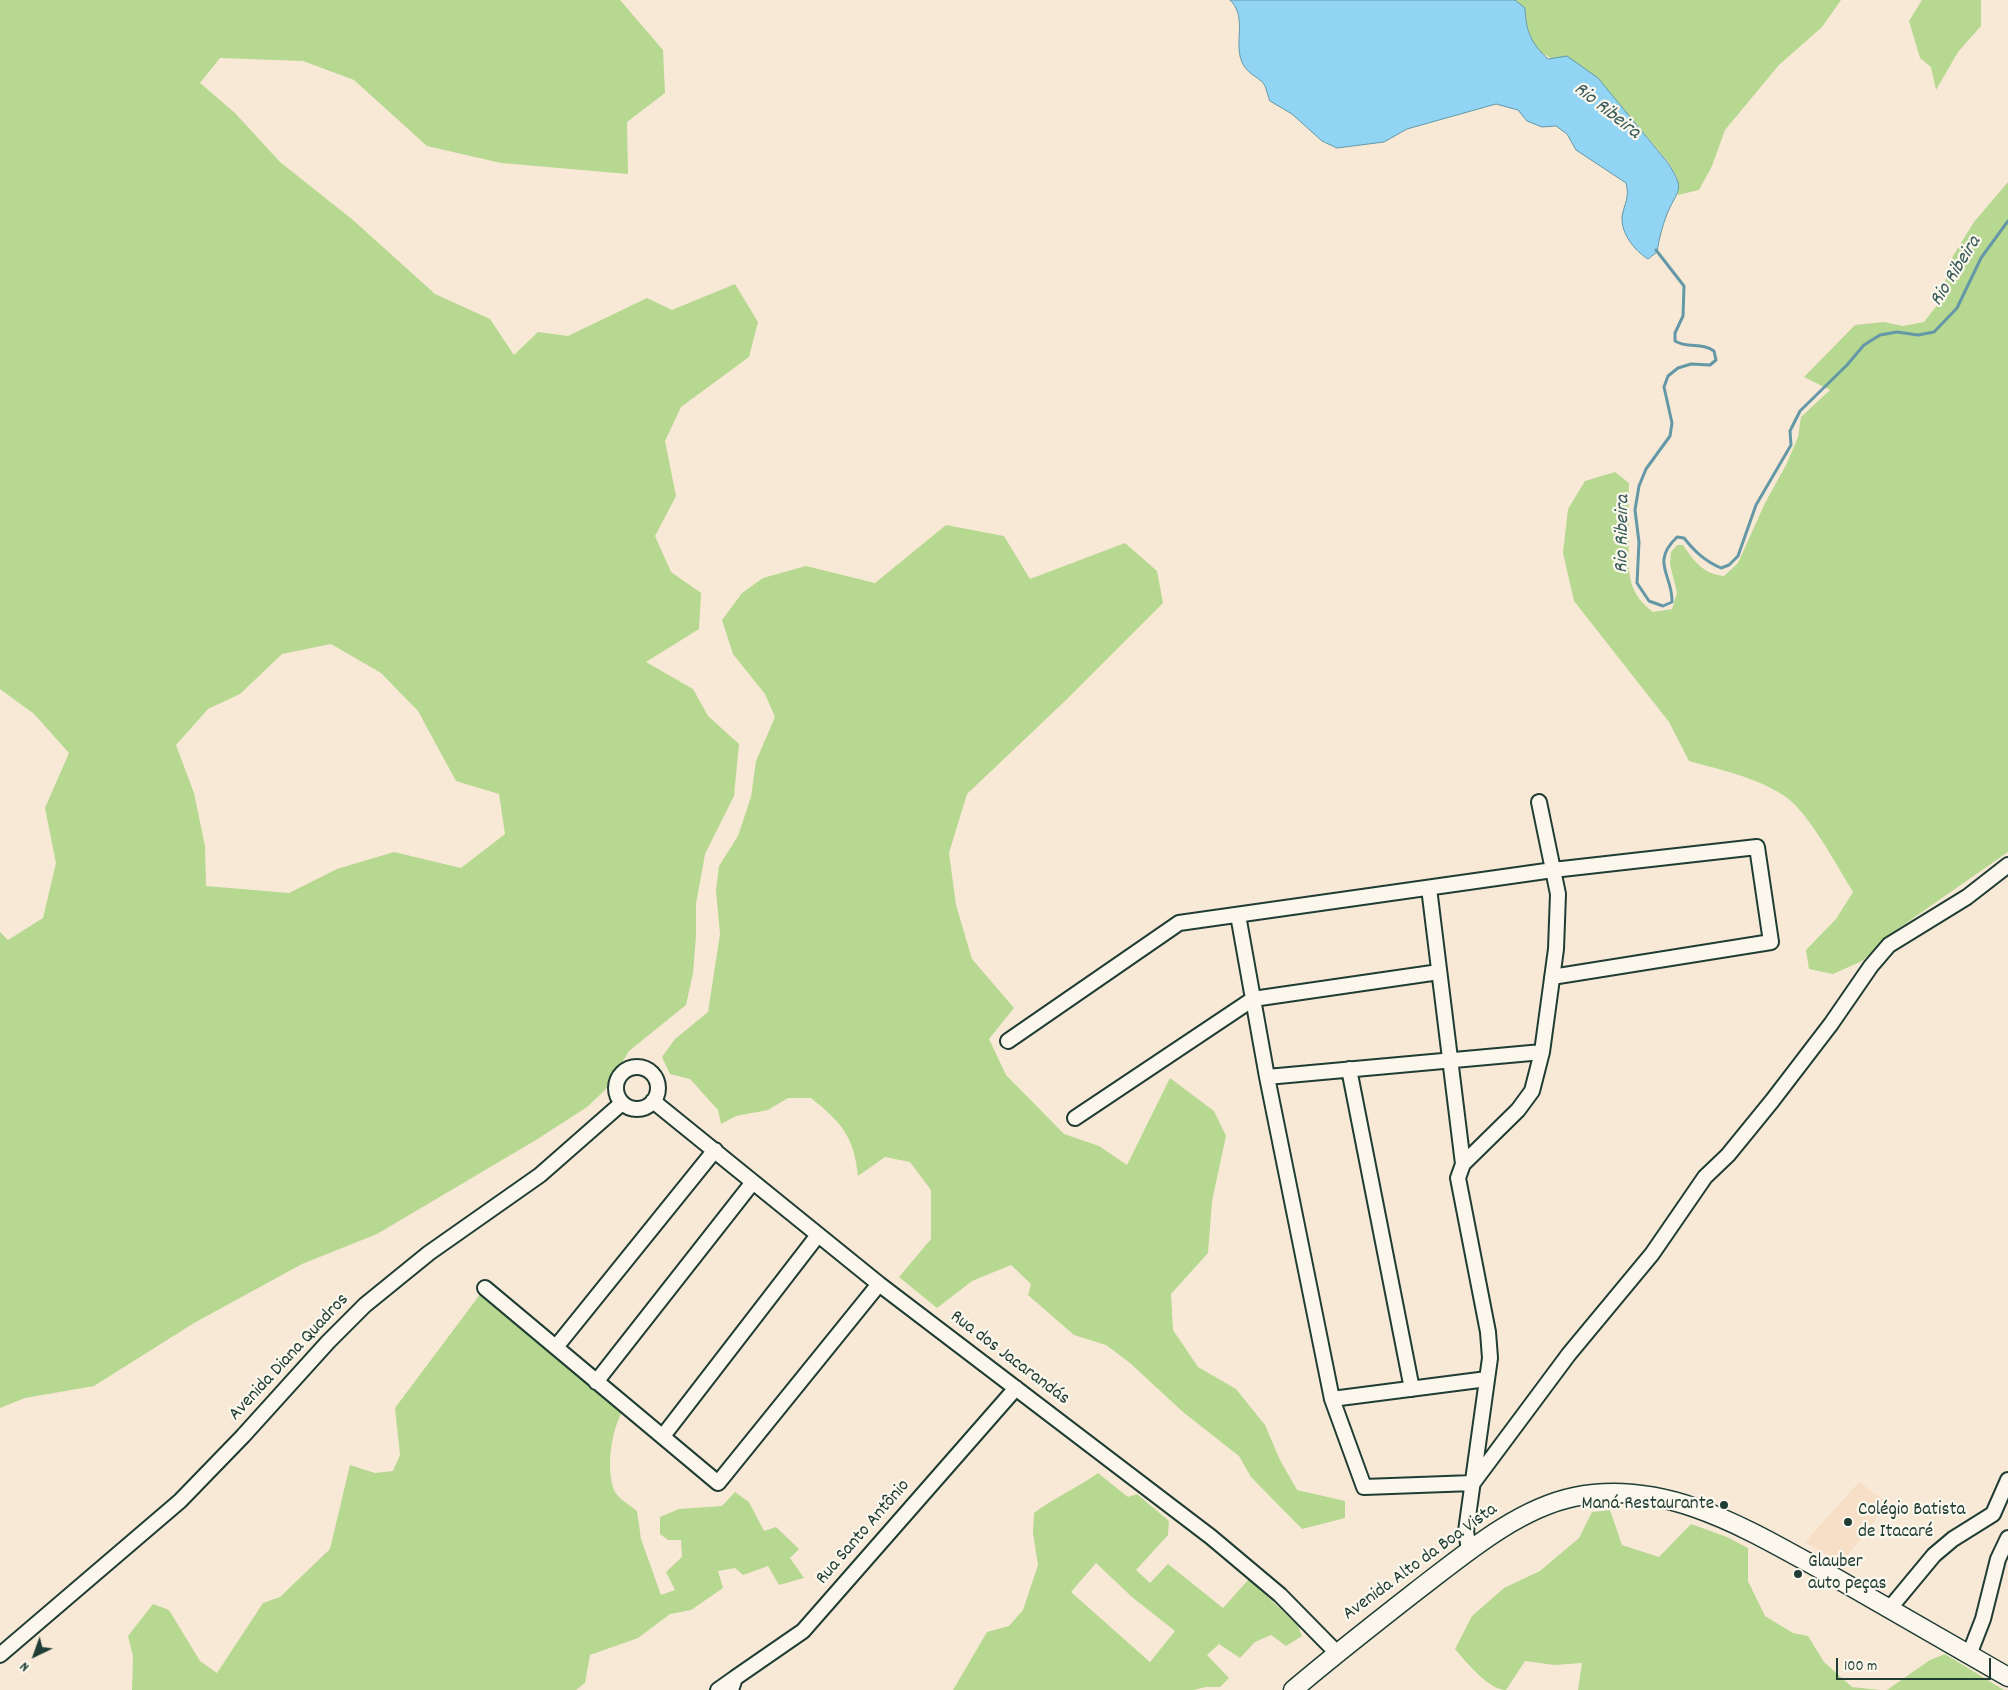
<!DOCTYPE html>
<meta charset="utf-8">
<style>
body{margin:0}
#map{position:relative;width:2008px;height:1690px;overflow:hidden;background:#f8e9d6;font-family:Dekko,sans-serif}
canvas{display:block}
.north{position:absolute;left:10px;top:1630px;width:50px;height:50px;-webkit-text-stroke:4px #fbf7ec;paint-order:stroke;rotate:222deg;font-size:14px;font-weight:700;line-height:20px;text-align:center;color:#1f3d34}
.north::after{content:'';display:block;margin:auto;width:18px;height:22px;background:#1f3d34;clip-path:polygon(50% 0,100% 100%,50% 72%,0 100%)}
.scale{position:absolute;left:1836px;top:1658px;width:155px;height:22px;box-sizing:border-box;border:2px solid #1f3d34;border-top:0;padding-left:6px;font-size:15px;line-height:18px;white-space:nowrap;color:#1f3d34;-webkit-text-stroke:4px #fbf7ec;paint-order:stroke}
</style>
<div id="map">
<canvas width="2008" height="1690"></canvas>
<div class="north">N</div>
<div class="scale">100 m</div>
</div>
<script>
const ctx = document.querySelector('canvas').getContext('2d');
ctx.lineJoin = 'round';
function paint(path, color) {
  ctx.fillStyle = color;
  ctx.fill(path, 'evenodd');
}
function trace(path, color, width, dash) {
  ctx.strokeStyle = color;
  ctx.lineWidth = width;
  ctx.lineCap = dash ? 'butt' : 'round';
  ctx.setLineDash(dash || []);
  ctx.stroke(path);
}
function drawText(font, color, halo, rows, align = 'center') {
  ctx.font = font + ' Dekko,sans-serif';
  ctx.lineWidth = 4.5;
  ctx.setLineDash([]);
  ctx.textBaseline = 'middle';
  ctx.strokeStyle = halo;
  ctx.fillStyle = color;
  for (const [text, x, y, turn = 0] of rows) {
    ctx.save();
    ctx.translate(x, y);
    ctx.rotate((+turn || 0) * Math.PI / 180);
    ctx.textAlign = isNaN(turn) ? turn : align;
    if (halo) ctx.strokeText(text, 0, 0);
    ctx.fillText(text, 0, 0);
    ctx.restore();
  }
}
const built = new Path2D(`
 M1859,1482l29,21 -47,61 -36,-22z`);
const green = new Path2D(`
 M0,0h620l43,50 2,43 -38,29 1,52 -127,-11 -74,-17 -73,-66 -51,-19 -83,-3 -20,25 35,30 45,49 73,58 82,74 55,25 24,36 24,-23 30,4 79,-38 25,12 63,-26 23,38 -9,35 -68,50 -16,34 11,55 -21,40 16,36 30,21 -2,36 -53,33 47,27 15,27 31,28 -5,52 -29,58 -9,50v32l-3,37 -7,32 -57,46 -23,38 -19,18 -51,33 -159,94 -75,30 -108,59 -100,63 -69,12 -25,10v-476l8,8 35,-22 13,-55 -11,-55 24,-55 -35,-39 -34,-25zM331,644l50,29 37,38 38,70 43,13 6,40 -44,34 -67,-16 -57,17 -48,24 -83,-7 -1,-40 -11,-53 -18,-48 32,-36 32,-15 42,-40z
 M1515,0h326l-19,27 -43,38 -54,65 -13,36 -13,24 -21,5v-16l-9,-16 -71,-85c-39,-27 -68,-6 -73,-70z
 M1922,0h59v26l-23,26 -22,38 -5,-23 -11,-9 -11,-37z
 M2008,182v670l-109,76 -37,33 -29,13 -24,-5 -3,-19 30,-31 17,-27c-15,-24 -46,-83 -70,-97 -28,-18 -62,-25 -94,-34l-20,-39 -95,-121 -11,-48 5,-44 17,-28 30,-9 14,11c-1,16 0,31 0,47 0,34 -6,60 24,82l19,-3 5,-16 -7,-29 1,-12 6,-7h6c11,16 20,29 41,31l14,-13 27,-60 22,-40 11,-26 3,-20 29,-27 -26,-13 51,-52 29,-3 19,4 21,-4 14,-18 15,-48 21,-34z
 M946,525l58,11 26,43 95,-36 32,28 6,32 -98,98 -98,93 -18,59 7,52 16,54 42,49 -25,31 17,36 58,59 35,12 28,19 43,-87 44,33 12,25 -14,65 -4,52 -37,41 2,36 25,37 38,22 29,36 15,35 17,30 48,11v17l-43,11 -51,-52 -12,-21 -56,-44 -53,-49 -24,-18 -32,-10 -46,-40 3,-11 -20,-19 -39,16 -35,27 -38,-31 32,-38v-49l-21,-28 -25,-5 -27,19c-4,-40 -17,-54 -47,-78h-23l-20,12 -32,6 -15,8 -3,-14 -28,-31 -20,-5 -8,-17 13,-18 33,-27 12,-78 -4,-44 3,-24 19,-30 13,-39 5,-36 19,-44 -10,-23 -32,-40 -11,-34 20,-27 21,-15 43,-12 69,17z
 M481,1293l141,119c-11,21 -16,55 -8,78 3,8 17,16 23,21l4,28 20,56 14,-5 -9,-18 16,-15 -1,-17h-13l-8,-6v-17l19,-8 43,-3 13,-14 14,10 15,29 12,-4 23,22 -9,9 14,20 -25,7 -11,-19 -25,9 -8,-7 -17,3 5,17 -32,22 -21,4 -32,24 -48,17 -5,28 -9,7h-444l1,-34 -5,-20 25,-32 16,6 31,51 17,12 46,-70 17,-6 50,-48 20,-84 25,8 18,-2 7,-16 -5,-47z
 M1098,1473l30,24 9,-3 32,27 -1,14 -32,35 14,13 18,-19 55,44 26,-29 49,47 4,10 -16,10 -15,-11 -16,7 -15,16 -21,-14 -12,11 22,23 -9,9h-14l-13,3h-240l34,-58 22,-6 14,-16 15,-45 -5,-32 1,-20c20,-15 43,-25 64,-40zM1096,1563l36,34 43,34 -25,31 -79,-70z
 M1610,1510l12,35 37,12 32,-33 36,13 21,11v33l17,35 28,17 15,3 16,26 28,25 28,3h-302l4,-27 -28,2 -29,-4 -19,29c-17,0 -40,-28 -51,-41l17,-33 32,-28 36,-17 39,-33 13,-26z
 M1945,1654l59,36h-117l43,-30z`);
const water = new Path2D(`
 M1230,0h285l10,8c1,24 6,35 23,51l19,-3 31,22 70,85c18,28 10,25 -1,51 -5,13 -8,25 -10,38l-9,7c-13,-8 -27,-25 -26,-42 2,-14 8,-18 4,-34l-50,-33 -9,-16 -11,-8 -14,1 -15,-6 -9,-11 -22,-6 -89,25 -23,13 -47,6 -15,-7 -30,-27 -22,-13c-2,-4 -3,-10 -5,-15 -6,-11 -20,-10 -25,-30 -4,-19 6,-41 -10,-56z`);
const stream = new Path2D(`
 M1656,250l28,36 -1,30 -8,17v8c13,8 27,1 39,10l2,9 -6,5 -19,-1 -13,4 -10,8 -4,11 8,36 -2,13 -24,33 -7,17 -4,24 4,32 -2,41 12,18 14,5 9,-4c1,-27 -22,-39 5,-65l7,1c11,14 21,23 37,30l8,-3 9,-9 18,-51 35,-60 -1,-14 10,-20 47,-46 17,-20 16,-10 17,-3 21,3 16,-3 23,-24 24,-50 27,-37`);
const minor = new Path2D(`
 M1429,888l34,276
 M1238,915l29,162 65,322 32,88 109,-4 96,-129 83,-100 53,-77 23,-22 44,-54 59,-77 40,-58 18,-21 78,-48 41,-32
 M1008,1041l171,-118 374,-53 204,-23 14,95 -219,35
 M616 1088a21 21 0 1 1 42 0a21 21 0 1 1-42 0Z
 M1349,1069l63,320
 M1267,1077l275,-25
 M653,1101l226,183 332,253 69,58 57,58
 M1075,1118l178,-119 186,-27
 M485,1288l233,195 161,-199
 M556,1347l159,-197
 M596,1382l157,-200
 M1332,1399l155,-20
 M663,1436l155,-201
 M1469,1550l-3,-19 24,-173 -2,-26 -30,-154 5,-14 55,-54 14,-19 10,-39 14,-103 2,-55 -19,-92
 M1890,1608l44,-53 19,-16 40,-25 15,-34
 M0,1655l180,-154 63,-65 85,-94 37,-37 64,-52 111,-78 82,-72
 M1969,1655l14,-36 15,-60 10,-21
 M718,1690l17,-12
 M731,1690l4,-12 68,-47 213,-243`);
const major = new Path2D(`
 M1293,1690c40,-34 81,-66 122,-98 46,-35 101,-83 159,-95 94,-19 176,34 255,77 60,34 119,69 179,103`);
const markers = [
 [1724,1505,5,"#1f3d34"],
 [1848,1522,5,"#1f3d34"],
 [1798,1574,5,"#1f3d34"]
];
const streetNames = [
 ["Avenida Diana Quadros",290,1358,-47],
 ["Rua dos Jacarandás",1009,1359,37],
 ["Rua Santo Antônio",864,1533,-49],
 ["Avenida Alto da Boa Vista",1421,1563,-36]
];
const poiNames = [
 ["Maná Restaurante",1714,1505,"right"],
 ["Colégio Batista",1858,1511],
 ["de Itacaré",1858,1533],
 ["Glauber",1808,1563],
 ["auto peças",1808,1585]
];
const waterNames = [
 ["Rio Ribeira",1606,112,38],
 ["Rio Ribeira",1957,272,-58],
 ["Rio Ribeira",1624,534,-89]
];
paint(built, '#f6dfc6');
paint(green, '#b6d891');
paint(water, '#92d4f3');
trace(water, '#6498a7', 1);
trace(stream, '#6498a7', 3);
trace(minor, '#1f3d34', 18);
trace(major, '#1f3d34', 21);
trace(minor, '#fbf7ec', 14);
trace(major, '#fbf7ec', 18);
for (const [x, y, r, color] of markers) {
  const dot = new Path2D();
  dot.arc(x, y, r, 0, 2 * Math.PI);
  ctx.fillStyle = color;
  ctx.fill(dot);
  trace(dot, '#fbf7ec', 2);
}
drawText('19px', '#1f3d34', '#fbf7ec', streetNames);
drawText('19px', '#1f3d34', '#fbf7ec', poiNames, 'left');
drawText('italic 20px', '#365b5a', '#fbf7ec', waterNames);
</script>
